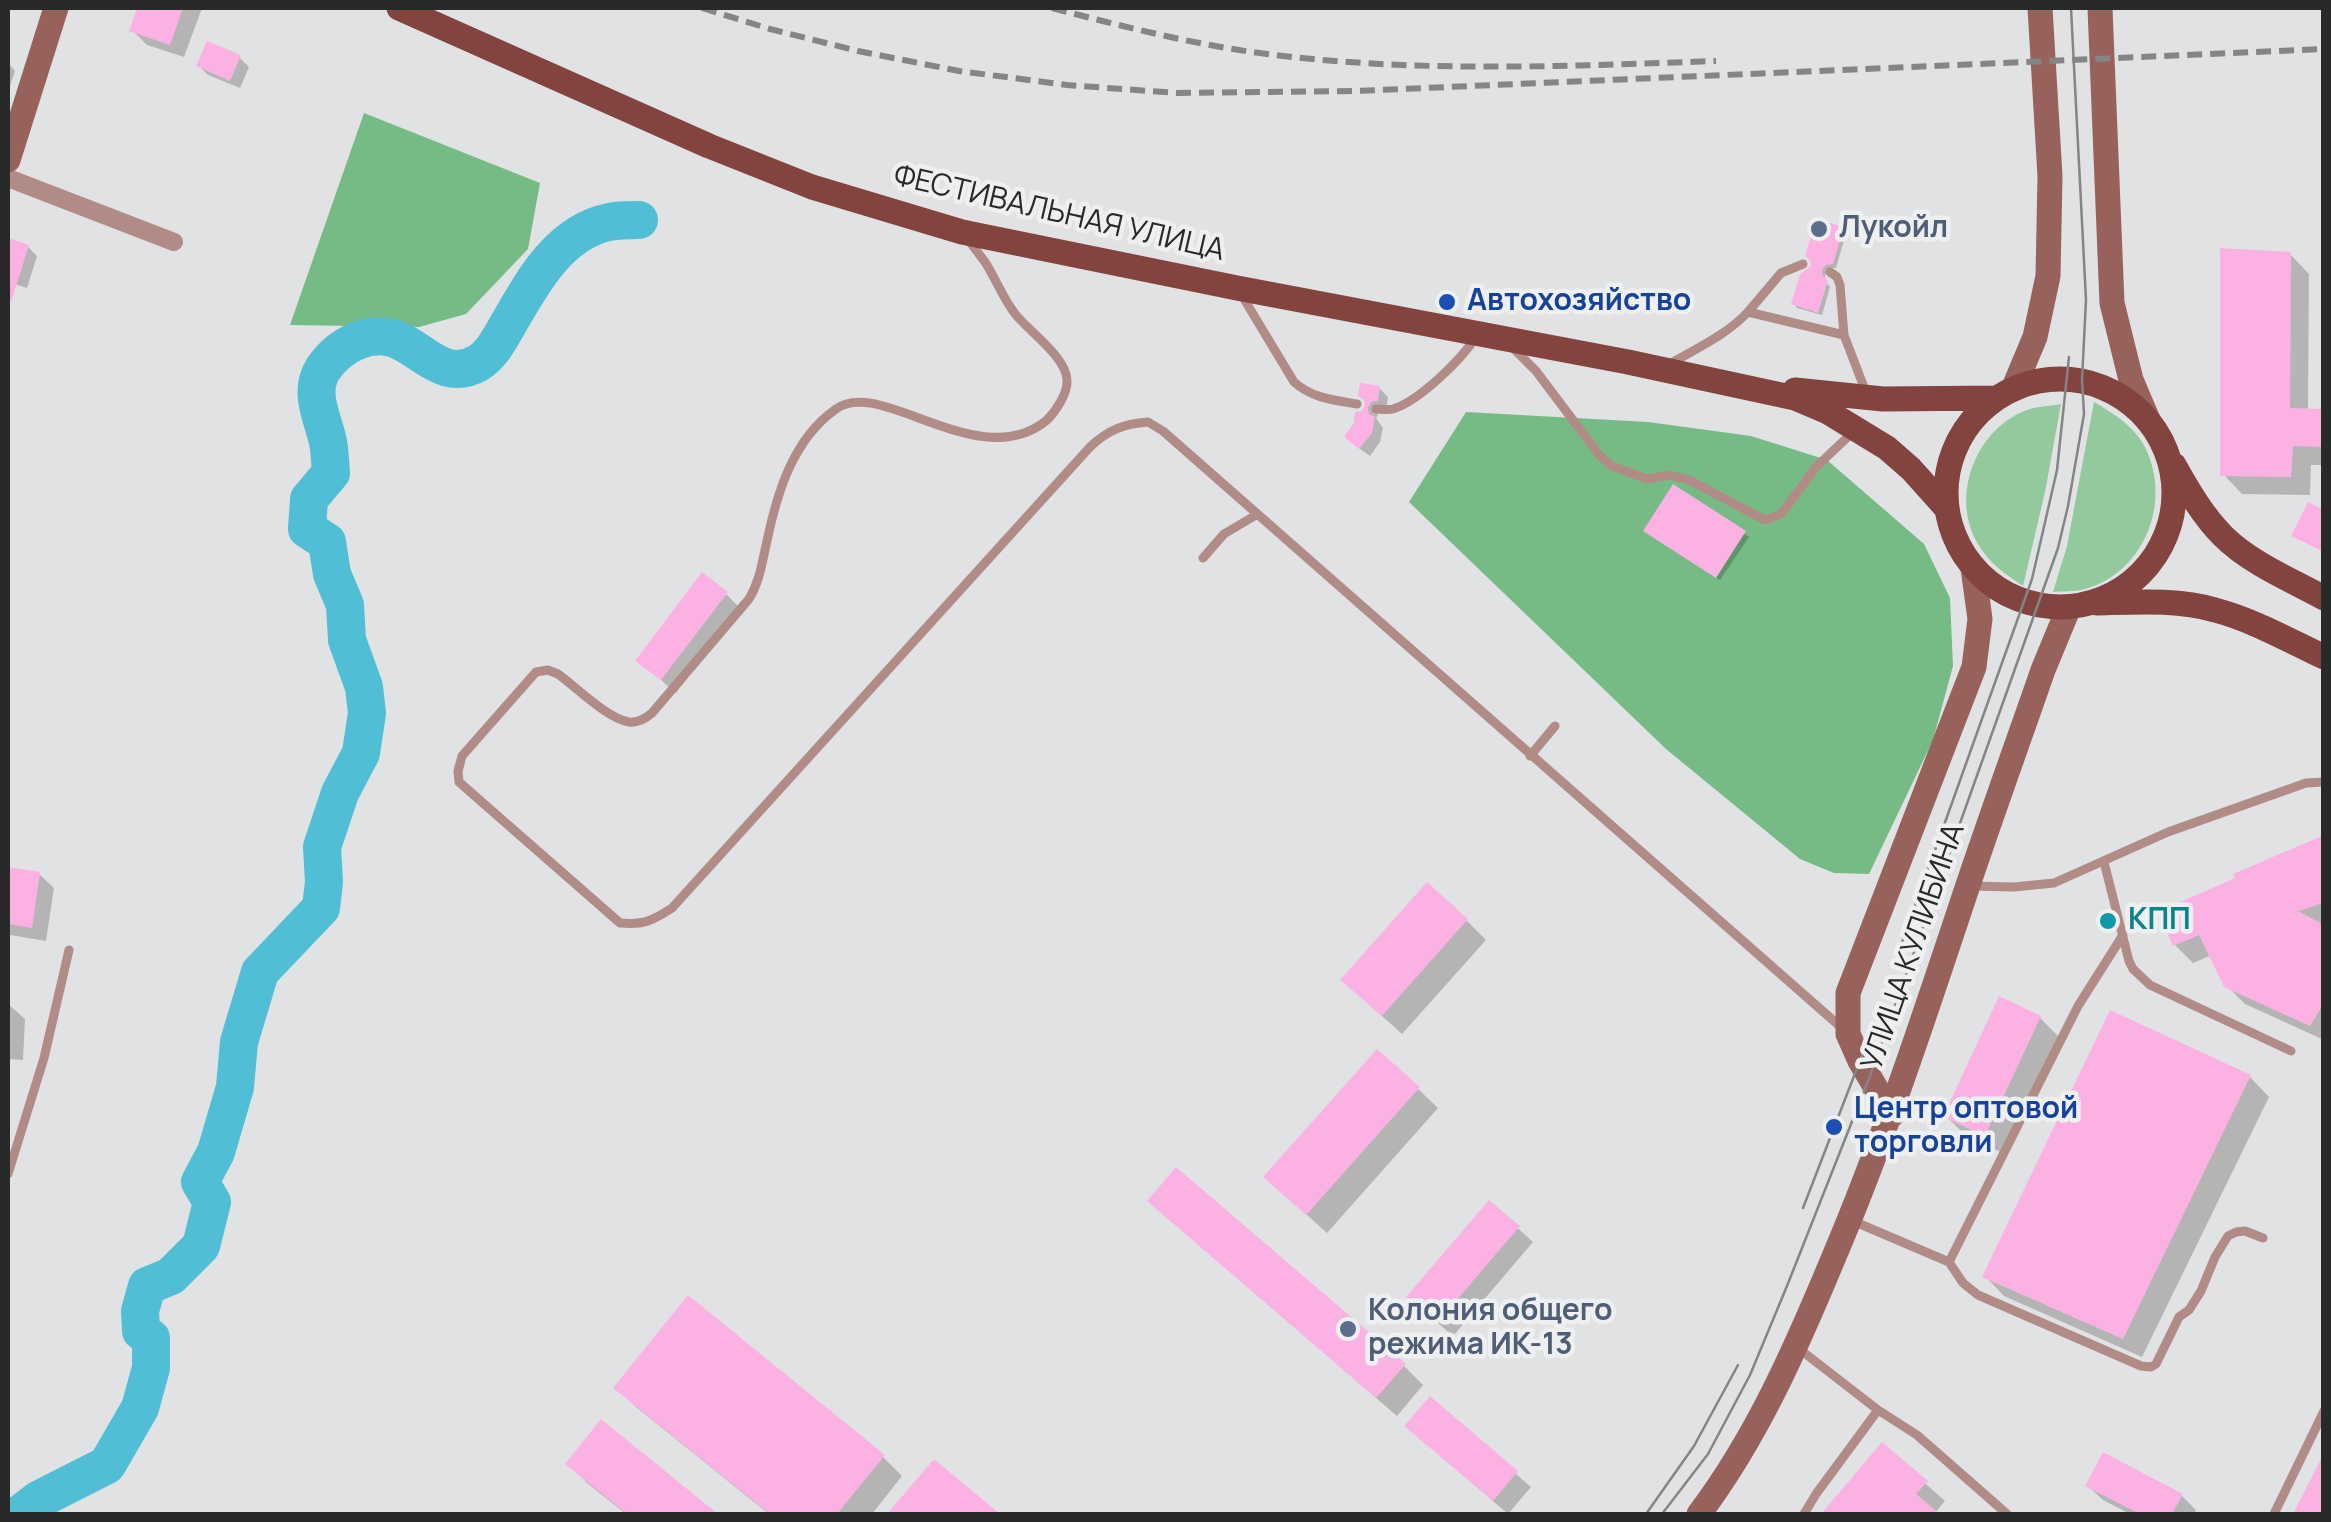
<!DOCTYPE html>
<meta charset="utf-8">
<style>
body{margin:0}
#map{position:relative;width:2331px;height:1522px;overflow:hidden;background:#e1e2e3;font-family:Manrope,sans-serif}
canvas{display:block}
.frame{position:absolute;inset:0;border:10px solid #282929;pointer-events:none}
</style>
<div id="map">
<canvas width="2331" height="1522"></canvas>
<div class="frame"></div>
</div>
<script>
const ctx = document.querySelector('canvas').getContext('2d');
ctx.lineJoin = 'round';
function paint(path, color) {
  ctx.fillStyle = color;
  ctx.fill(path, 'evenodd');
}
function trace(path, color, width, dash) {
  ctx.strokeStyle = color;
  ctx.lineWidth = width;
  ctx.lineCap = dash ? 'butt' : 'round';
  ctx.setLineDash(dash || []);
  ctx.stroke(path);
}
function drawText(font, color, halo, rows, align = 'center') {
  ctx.font = font + ' Manrope,sans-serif';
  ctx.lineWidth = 9;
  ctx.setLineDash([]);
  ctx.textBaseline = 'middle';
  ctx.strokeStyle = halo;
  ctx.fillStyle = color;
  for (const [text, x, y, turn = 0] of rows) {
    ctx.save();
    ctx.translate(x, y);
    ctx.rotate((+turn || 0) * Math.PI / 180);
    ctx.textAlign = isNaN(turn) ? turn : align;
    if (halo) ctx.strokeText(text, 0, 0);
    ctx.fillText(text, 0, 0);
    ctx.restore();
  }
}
const green = new Path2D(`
 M2094,402c18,11 36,21 48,40 32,54 5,130 -57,147 -10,3 -22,2 -32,3l14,-46z
 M2061,404l-16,88 -22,94c-18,-12 -34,-23 -45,-42 -29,-49 -1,-118 52,-135 10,-3 21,-3 31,-5z`);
const forest = new Path2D(`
 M364,113l176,70 -12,66 -62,65 -47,13 -129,-2z
 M1466,412l182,10 103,14 76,24 97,84 26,54 3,68 -20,74 -64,134 -35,-1 -34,-14 -134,-110 -257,-247z`);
const shadow = new Path2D(`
 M140,8h62l-18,49 -37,-12 -15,-15z
 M240,58l9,9 -9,21 -32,-13 -9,-9z
 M8,63l7,8 -7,21z
 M1842,229l4,4 -10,35h-6l-5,7 1,7 4,5 -8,28 -25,-7 -3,-4 19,-37z
 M8,241l20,6 9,9 -10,32 -19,-6z
 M2290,254l19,20 -1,137 16,1v53h-13l-1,30 -68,-1 -19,-20z
 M1379,388l9,9 -2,13 -6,1 -4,7 7,10 -3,14 -10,14 -14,-10 6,-33z
 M1674,488l75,49 -29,43 -70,-46z
 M726,594l14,14 -64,85 -38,-33z
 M2324,838v202l-79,-36 -19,-19 -14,-30 -19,8 -18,-18z
 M8,869l31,5 15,14 -8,53 -36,-6 -2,-2z
 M1466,920l20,20 -84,94 -39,-35z
 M8,1004l17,15 -2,41 -15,-1z
 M2111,1013l139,64 19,20 -127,260 -138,-61 -19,-20z
 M2040,1018l19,19 -54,117 -39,-18 -20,-20z
 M1418,1089l20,19 -111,125 -41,-37z
 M1177,1171l227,195 19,19 -26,31 -227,-196z
 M1490,1203l43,39 -80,94 -29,-25z
 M617,1387l266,70 19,19 -30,38h-103l-133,-107z
 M1430,1399l101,88 -23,27 -86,-74z
 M601,1422l113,92h-88l-39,-31 -19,-20z
 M1882,1445l63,56 -10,12 2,1h-113z
 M934,1462l62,52h-106z
 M2088,1486l94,10 14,14 -2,4h-64l-27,-14z`);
const river = new Path2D(`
 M20,1514l18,-14 69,-35 33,-57 11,-40v-30l-10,-7 -1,-20 7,-25 24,-10 30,-30 11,-44 -12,-20 16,-30 19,-65 4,-45 21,-70 61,-64 3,-26 -2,-35 18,-54 21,-40 6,-40 -3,-26 -17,-47 -2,-35 -13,-31 -5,-32 -20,-13 2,-30 22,-26c-1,-10 -1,-21 -3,-31 -5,-24 -20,-49 -5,-73 17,-25 50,-42 79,-27 24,12 45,39 76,21 15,-9 23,-27 32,-42 23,-40 50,-89 99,-99 9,-2 20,-2 30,-2`);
const building = new Path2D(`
 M137,8h46l-13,37 -41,-14z
 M207,41l34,14 -11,26 -34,-15z
 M1816,219l28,8 -11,37 -7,1 -4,5 1,6 5,4 -10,33 -27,-9 9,-30 11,-8 -1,-6 -5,-4z
 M8,238l21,7 -18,57h-3z
 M2220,248l71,4 -1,156 34,1v38l-31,-1 -2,31 -71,-1z
 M1360,383l20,3 -2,15 -7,1 -3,6 1,6 6,3 -3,16 -13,16 -15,-12 10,-14 1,-11 6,-1 4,-5 -1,-6 -6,-4z
 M1673,484l73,47 -30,47 -73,-47z
 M2308,502l16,8v42l-33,-16z
 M702,572l26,20 -67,88 -26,-19z
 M2324,835v68l-26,8 26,14v78l-14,23 -86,-39 -25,-52 -26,11 -15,-34 77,-34 -2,-4z
 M8,867l32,5 -8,56 -24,-4z
 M1427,882l41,37 -86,97 -42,-36z
 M1999,996l42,20 -56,120 -42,-19z
 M2110,1010l141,65 -128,264 -141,-62z
 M1377,1049l43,38 -114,128 -43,-38z
 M1176,1167l230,197 -30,34 -229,-197z
 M1489,1200l31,26 -83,97 -31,-26z
 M688,1295l197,160 -48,59h-67l-157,-126z
 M1430,1396l88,75 -25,30 -89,-75z
 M601,1419l117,95h-91l-62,-50z
 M1882,1442l46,39 -12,13 24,20h-119z
 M2103,1452l80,42 -11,20h-32l-55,-28z
 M2324,1453v61h-31z
 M934,1459l66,55h-113z`);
const lane = new Path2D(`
 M967,238c6,8 12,16 18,24 11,17 18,37 31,53 14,17 50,42 51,65 1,13 -11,31 -20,40 -67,56 -167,-44 -211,-11 -43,30 -59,84 -69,132 -5,21 -7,40 -18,58l-97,114c-7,6 -14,10 -23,9 -21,-3 -53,-35 -71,-48l-10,-4 -12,2 -74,84 -4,15 1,11 161,141c24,2 32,-2 52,-15l418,-461c18,-17 33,-23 58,-25l15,9 680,598
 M1830,272l7,5 3,8 4,50
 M1241,294l53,88c18,16 39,18 63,22
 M1748,312l33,-39 22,-9
 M1512,347l24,24 64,85 12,10 35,13 22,-4 20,5 76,40 16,-6 35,-47 37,-35
 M1668,365c29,-17 57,-29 80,-53l96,23 23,60
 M1376,409c4,0 13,1 17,0 26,-8 68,-49 82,-71
 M1203,558l21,-24 32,-19
 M1530,756l25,-30
 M2104,862l25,99 4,8 17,16 141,66
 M1971,886l43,1 40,-4 114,-51 138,-49 18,-1
 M8,1174l36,-116 25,-108
 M1853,1221l96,41 14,21 15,12 163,71 10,1 5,-3 23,-47 10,-7 12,-19 14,-34 13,-21 8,-4 9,-1 18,7
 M1949,1262l129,-256 45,-71
 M1798,1348l80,62 39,25 90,79
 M1804,1514l12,-20 62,-84
 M2274,1514l50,-103`);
const street = new Path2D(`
 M8,178l166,64`);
const secondary = new Path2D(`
 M2100,8l12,295 19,77 17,40
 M8,160l48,-152
 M2014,387l21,-50 13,-61 2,-100 -10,-168
 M1892,1115l-32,-54 -12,-27v-41l126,-326 6,-48 -7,-51
 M1699,1514c58,-77 97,-166 134,-255 51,-120 91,-242 132,-365 25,-75 52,-149 78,-224l26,-63`);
const primary = new Path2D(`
 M399,8l310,138 103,41 150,45 275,56 391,74 167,36 33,14 59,36 24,21 35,39
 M1946 493a114 114 0 1 1 228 0a114 114 0 1 1-228 0Z
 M1795,390l88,9 113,-1
 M2174,465c14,25 29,51 49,71 27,27 68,44 101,62
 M2097,603c39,-1 81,-4 118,7 38,10 73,30 109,47`);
const tram = new Path2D(`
 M1894,965l138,-386 25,-109 12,-113
 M1803,1208l63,-163
 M1646,1514l48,-68 44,-81
 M1662,1514l46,-60 42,-79 37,-89 83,-210 188,-528 10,-42 16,-92 -2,-34 4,-80 -15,-292`);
const rail = new Path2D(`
 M702,8l68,21 88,22 101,20 108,14 110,8 179,-2 968,-42
 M1052,8c73,19 147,38 223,47 147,18 294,11 441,6`);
const markers = [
 [1819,229,10,"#5c6f8a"],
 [1447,302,10,"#1a4fb4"],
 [2108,921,10,"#0f9aa8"],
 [1834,1127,10,"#1a4fb4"],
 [1348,1329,10,"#5c6f8a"]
];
const streetNames = [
 ["ФЕСТИВАЛЬНАЯ УЛИЦА",1059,214,13],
 ["УЛИЦА КУЛИБИНА",1914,947,-71]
];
const serviceNames = [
 ["Лукойл",1839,229],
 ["Колония общего",1368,1312],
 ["режима ИК-13",1368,1346]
];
const transitNames = [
 ["Автохозяйство",1467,302],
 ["Центр оптовой",1854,1110],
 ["торговли",1854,1144]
];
const cultureNames = [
 ["КПП",2128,921]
];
paint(green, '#92ca9e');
paint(forest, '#76bb86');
paint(shadow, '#0003');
trace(river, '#50bed4', 38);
paint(building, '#fbb2e2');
trace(lane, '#b18c87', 9);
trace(street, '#b18c87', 18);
trace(secondary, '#97625c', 25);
trace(primary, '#83433e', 25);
trace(tram, '#848585', 2.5);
trace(rail, '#848585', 6, [15, 8]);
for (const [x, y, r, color] of markers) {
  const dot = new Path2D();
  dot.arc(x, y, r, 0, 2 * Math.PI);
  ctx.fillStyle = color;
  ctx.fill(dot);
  trace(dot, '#eeeff0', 4);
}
drawText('30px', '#282929', '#eeeff0', streetNames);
drawText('bold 30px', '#4e5e75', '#eeeff0', serviceNames, 'left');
drawText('bold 30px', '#164399', '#eeeff0', transitNames, 'left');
drawText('bold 30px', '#0d838f', '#eeeff0', cultureNames, 'left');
</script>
